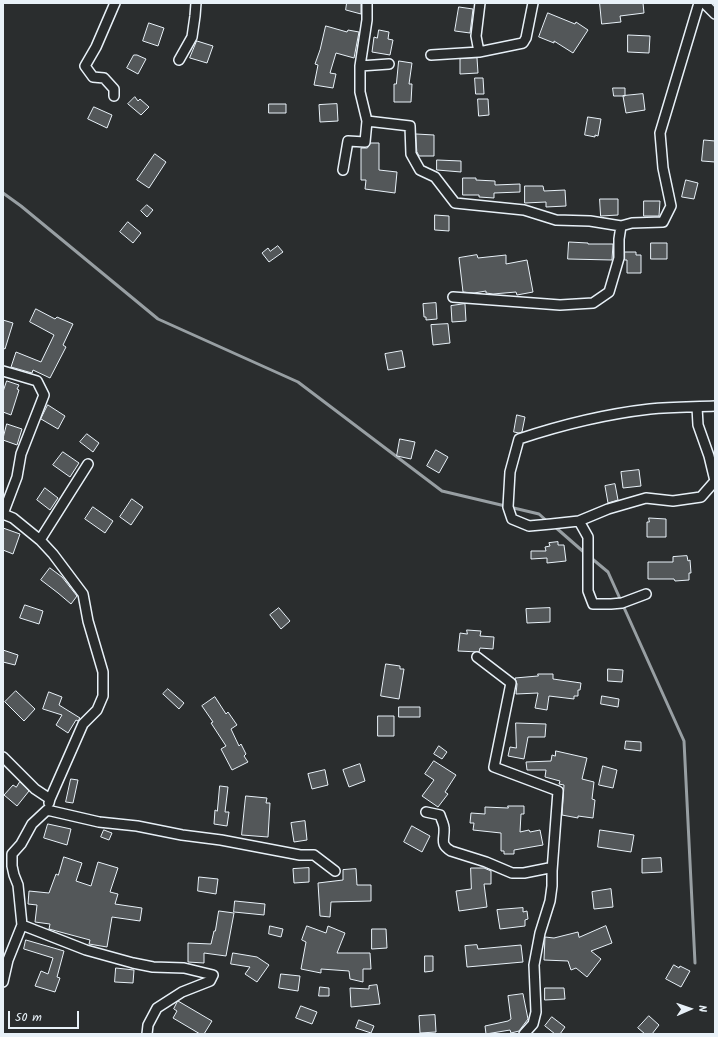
<!DOCTYPE html>
<style>
body{margin:0}
#map{position:relative;width:718px;height:1037px;overflow:hidden;background:#2a2d2e;font-family:Kalam,sans-serif}
canvas{display:block}
.frame{position:absolute;inset:0;border:4px solid #e8f1f8;pointer-events:none}
.north{position:absolute;left:670px;top:989px;width:40px;height:40px;-webkit-text-stroke:3px #2a2d2e;paint-order:stroke;rotate:88deg;font-size:11px;font-weight:700;line-height:16px;text-align:center;color:#e8f1f8}
.north::after{content:'';display:block;margin:auto;width:14px;height:18px;background:#e8f1f8;clip-path:polygon(50% 0,100% 100%,50% 72%,0 100%)}
.scale{position:absolute;left:8px;top:1011px;width:71px;height:18px;box-sizing:border-box;border:2px solid #e8f1f8;border-top:0;padding-left:5px;font-size:12px;line-height:14px;white-space:nowrap;color:#e8f1f8;-webkit-text-stroke:3px #2a2d2e;paint-order:stroke}
</style>
<div id="map">
<canvas width="718" height="1037"></canvas>
<div class="frame"></div>
<div class="north">N</div>
<div class="scale">50 m</div>
</div>
<script>
const ctx = document.querySelector('canvas').getContext('2d');
ctx.lineJoin = 'round';
function trace(path, color, width, dash) {
  ctx.strokeStyle = color;
  ctx.lineWidth = width;
  ctx.lineCap = dash ? 'butt' : 'round';
  ctx.setLineDash(dash || []);
  ctx.stroke(path);
}
function paint(path, color) {
  ctx.fillStyle = color;
  ctx.fill(path, 'evenodd');
}
const stream = new Path2D(`
 M3,193l18,13 137,113 140,63 144,109 97,23 9,8
 M554,526l32,28
 M590,557l18,15 76,169 11,222`);
const building = new Path2D(`
 M347,3h14v11l-15,-4z
 M600,3h43l1,10 -24,3 1,6 -19,2z
 M459,7l14,2 -3,24 -15,-2z
 M548,13l27,11 1,-2 12,8 -15,23 -19,-12v2l-15,-6z
 M149,23l15,5 -6,18 -15,-5z
 M326,26l21,6 1,-2 11,2 -5,26 -18,-5 -6,20 6,1 -3,14 -19,-3 4,-20 -3,-1 5,-14z
 M379,30l10,2 -1,7 5,1 -3,15 -18,-3 2,-15 3,1z
 M628,35l22,1 -1,17 -21,-1z
 M197,41l16,5 -6,17 -17,-5z
 M134,55h3l9,4 -8,15 -11,-6z
 M477,58l1,15 -18,1v-15z
 M399,61l13,2 -3,21h3l-1,18h-17v-18h2z
 M475,78h8l1,16h-8z
 M613,88h12v8h-11z
 M643,94l2,16 -19,3 -3,-17z
 M135,97l3,4 2,-2 9,8 -8,8 -13,-11z
 M478,99h10l1,16 -10,1z
 M269,104h17v9h-17z
 M337,104l1,17 -18,1 -1,-17z
 M94,107l18,8 -5,13 -19,-9z
 M588,117l13,2 -3,17 -3,-1v2l-10,-2z
 M416,134l18,1v21h-15l-2,-4z
 M704,140l11,1v21l-13,-1z
 M371,143h8v27l18,2 -2,21 -30,-4 1,-9h-5v-32h6z
 M155,154l11,8 -17,26 -12,-8z
 M437,160l24,1v11l-24,-2z
 M463,178h13v2l19,1v4l25,-1v8l-26,1v5l-15,-1v-2h-16z
 M686,180l12,3 -4,16 -12,-2z
 M525,186h18l1,5 21,-1 1,16 -20,1v-5l-21,1z
 M600,199h18v16l-17,1z
 M644,201h16l-1,15h-15z
 M147,205l6,5 -6,7 -6,-6z
 M435,215l14,1v15l-14,-1z
 M128,222l13,11 -8,10 -13,-11z
 M569,242l19,1v1h25l-1,16 -44,-1z
 M651,243h16v16h-16z
 M278,246l5,6 -14,10 -7,-9 6,-5 2,3z
 M625,252h11v3h5v18h-14v-13h-2z
 M477,255l1,3 28,-3v9l21,-4 6,32 -16,3 -1,-3 -23,2 -7,-1v-2l-12,2 -11,-1 -4,-34z
 M436,303l1,16 -11,1v-3h-2l-1,-13z
 M465,304l1,17 -14,1 -1,-16z
 M36,309l19,10 2,-2 16,7 -10,21 3,2 -16,31 -17,-8 -1,3 -21,-6 5,-15 25,10 13,-27 -24,-13z
 M3,320l10,3 -8,26 -2,-1z
 M448,324l2,19 -17,2 -2,-20z
 M402,351l3,16 -17,3 -3,-16z
 M7,381l12,4 -2,4 2,1 -8,25 -8,-3v-20z
 M48,405l17,11 -7,13 -17,-10z
 M517,415l8,2 -3,15 -3,1 -5,-1z
 M7,424l15,5 -5,16 -14,-5z
 M87,434l12,9 -6,9 -13,-10z
 M400,439l15,3 -4,17 -14,-3z
 M436,450l12,7 -9,16 -12,-7z
 M63,452l16,11 -9,14 -17,-12z
 M639,470l2,16 -18,2 -2,-16z
 M615,484l3,16 -10,3 -3,-17z
 M45,488l13,10 -8,12 -13,-10z
 M132,499l11,8 -12,18 -11,-8z
 M93,507l20,14 -8,12 -20,-14z
 M649,518l17,1v18h-19v-15h2z
 M3,528l17,6 -7,20 -10,-4z
 M558,542v3h6l2,16 -19,2v-5l-16,1v-8h15l-1,-4 5,-1 -1,-3z
 M687,556l1,5 2,-1 1,13h-2v7l-14,1 -1,-2h-26v-17h25v-5z
 M50,568l12,9 15,19 -6,8 -13,-11 -17,-13z
 M25,605l18,6 -4,13 -19,-6z
 M279,608l11,13 -9,8 -11,-14z
 M550,608v14l-23,1 -1,-14z
 M467,630l14,1 -1,5 14,1 -1,12 -13,-1 -1,4 -21,-1 2,-18 7,1z
 M3,650l15,5 -3,10 -12,-3z
 M386,664l14,2v3h4l-5,30 -18,-3z
 M608,669l15,1 -1,12 -14,-1z
 M538,674h15v5l28,4 -1,7h-2v6h-4v3l-25,-3 -2,14 -12,-2 3,-15 -22,1 1,-10 -2,-6 23,-2z
 M168,689l16,14 -5,6 -16,-15z
 M16,691l19,18 -11,12 -19,-19z
 M49,692l13,5 -3,8 21,13 -2,3 -2,-1 -8,13 -12,-8 6,-10 -19,-6z
 M602,696l17,3 -1,8 -17,-3z
 M215,697l11,17 2,-2 9,13 -6,4 8,17 2,-2 5,10 -2,2 4,6 -16,8 -11,-21 5,-3 -15,-23 2,-1 -11,-16z
 M399,707h21v10h-21z
 M378,716h16v20h-16z
 M516,723l30,1 -1,13h-17l-4,22 -16,-3 2,-9 6,1z
 M626,741l15,1v9l-16,-2z
 M439,746l8,6 -5,7 -8,-5z
 M556,751l31,7 -5,21 12,3 -2,17 3,1 -2,18 -15,-2v2l-16,-3 2,-30 -5,-1 1,-3 -15,-4 1,-7h-19l-1,-8 25,-1 1,-6 3,1z
 M434,761l22,14 -11,17 3,2 -10,13 -16,-11 12,-16 -9,-6z
 M360,764l5,17 -16,6 -6,-17z
 M603,766l14,4 -4,18 -14,-3z
 M325,770l3,15 -16,4 -4,-15z
 M71,779l7,1 -5,23 -7,-1z
 M20,782l9,9 -12,15 -13,-11 9,-10 3,2z
 M220,786l8,1 -3,25h4l-2,14 -13,-2 1,-14 2,1z
 M246,796l21,2 -1,5h4l-2,34 -26,-2z
 M508,806h16v8h-3l-1,18 9,-2 1,2 10,-2 3,15 -29,5v4h-10v-3h-3v-18l-28,-3 1,-7h-4l1,-10 14,1v-7l23,1z
 M305,821l2,19 -13,2 -3,-19z
 M48,824l23,5 -4,16 -23,-7z
 M412,826l18,10 -8,16 -18,-10z
 M104,830l8,3 -3,7 -8,-3z
 M600,830l34,5 -3,17 -33,-5z
 M64,857l18,6 -6,18 15,5 7,-24 20,6 -8,24 8,2 -3,10 27,4 -2,13 -28,-4 -5,30 -18,-3 1,-4 -41,-11 1,-5 -15,-2 2,-17 -9,-1 1,-13 20,2 7,-19 2,1z
 M661,858l1,14 -20,1v-14z
 M309,868v14l-15,1 -1,-14z
 M471,868h13l7,3v13h-7l3,23 -28,4 -3,-20 15,-2z
 M356,869l1,16h14v16l-40,1 -1,15 -10,-1 -2,-33 25,-3v-10z
 M199,877l19,2 -2,15 -18,-3z
 M611,889l2,18 -19,2 -2,-17z
 M235,901l30,3 -1,11 -30,-3z
 M523,908v4l4,-1 1,8 -3,1v6l-25,3 -3,-19z
 M219,911l15,2 -8,43 -22,-3v10l-16,-1v-19l23,1 3,-13h1z
 M270,926l13,3 -2,8 -12,-3z
 M307,926l19,7 2,-7 17,7 -8,20h33l1,16h-8v13l-13,-3 -1,-8 -28,-2v4l-20,-4 5,-27 -4,-2z
 M606,926l6,17 -21,8 10,8 -14,18 -11,-9 -5,2 -3,-9 -24,-1 1,-23 9,1 24,-6 1,5z
 M372,929h14l1,19 -15,1z
 M26,940l38,11 -7,26 3,1 -5,14 -20,-6 6,-15 7,3 5,-16 -29,-9z
 M477,945l1,4 43,-4 2,17 -56,5 -2,-21z
 M233,953l24,4 12,8 -12,17 -12,-8 5,-7 -19,-3z
 M425,956h8v15l-8,1z
 M674,965l5,3 1,-2 10,5 -9,16 -15,-8z
 M116,968l18,2 -1,13 -18,-1z
 M281,974l19,2 -2,15 -19,-3z
 M377,985l3,19 -29,3 -1,-19 19,1v-3z
 M320,987l9,1v8h-10z
 M545,988h19l1,11 -20,1z
 M523,994l5,25 -9,12 -8,2 -1,-3 -24,4 -1,-8 23,-5 3,-2 -3,-23z
 M178,1001l34,20 -8,13h-4l-27,-16 4,-7 -3,-2z
 M301,1006l16,6 -5,12 -16,-6z
 M435,1015l1,17 -16,1 -1,-17z
 M649,1016l10,9 -7,9h-7l-7,-6z
 M552,1017l13,10 -5,7h-5l-10,-8z
 M359,1020l15,6 -3,7 -15,-5z`);
const minor = new Path2D(`
 M704,3l11,11
 M479,52l-3,-16 4,-33
 M431,55l48,-3 44,-9 3,-5 7,-35
 M179,60l13,-23 3,-21 1,-13
 M360,66l29,-2
 M114,96v-7l-10,-11 -11,-1 -8,-11 11,-19 19,-44
 M367,121l43,5 1,28 9,16 15,7 20,26 69,7 32,10 34,1 31,5
 M343,170l5,-29 17,1 2,-21 -7,-29v-26l7,-46v-17
 M453,297l107,8 33,-2 16,-11 10,-34v-19l2,-13 11,-3 31,-1 8,-16 -8,-38 -3,-35 39,-130
 M3,371l34,10 7,14 -23,59 -4,23 -14,37 10,4 27,22 13,14 30,40 5,27 15,51v24l-6,14 -14,14 -33,75
 M715,406c-21,1 -43,1 -65,3 -44,5 -89,16 -131,30l-9,33 -2,35 4,12 17,7 22,-2 28,-3 29,-12 38,-11 27,3 28,-4 14,-16
 M697,407l1,18 11,31 6,25
 M579,521l9,16v54l5,13h18l11,-1 24,-9
 M40,540l48,-76
 M477,657l34,26 -17,84 64,24 -6,80
 M3,757l32,32 15,10 -1,4
 M426,812l14,3c1,4 4,9 4,13 1,11 -5,16 7,23l35,11 26,11h12l25,-5 3,3v15l-2,15 -10,32 -6,32 2,47 -3,12 -9,10
 M22,925l64,25 47,13 20,4 31,1 29,7 -3,6 -28,11 -25,16 -9,17 -1,9
 M3,982l5,-22 14,-35 -4,-40 -4,-10 -2,-9v-12l9,-10 11,-20 15,-14 52,12 38,4 45,9 39,5 79,15h14l21,16`);
trace(stream, '#989fa3', 3);
paint(building, '#535759');
trace(building, '#e8f1f8', 1);
trace(minor, '#e8f1f8', 12);
trace(minor, '#2a2d2e', 9);
</script>
